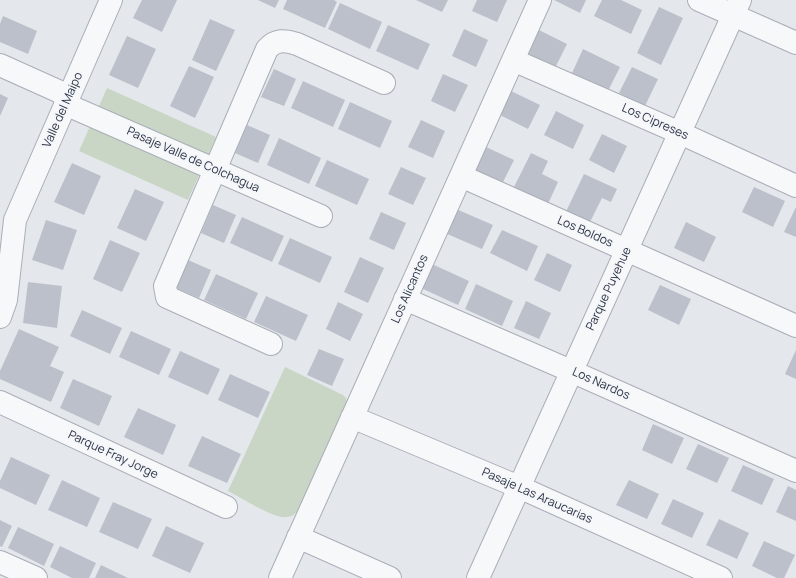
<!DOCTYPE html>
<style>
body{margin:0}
canvas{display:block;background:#e4e7ec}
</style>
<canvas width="796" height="578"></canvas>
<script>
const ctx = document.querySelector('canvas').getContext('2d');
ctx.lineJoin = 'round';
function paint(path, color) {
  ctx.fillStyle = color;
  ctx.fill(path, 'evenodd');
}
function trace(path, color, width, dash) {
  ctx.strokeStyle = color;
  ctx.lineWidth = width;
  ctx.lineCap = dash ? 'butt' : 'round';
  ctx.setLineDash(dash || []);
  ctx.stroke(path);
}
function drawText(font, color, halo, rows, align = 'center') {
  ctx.font = font + ' Manrope,sans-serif';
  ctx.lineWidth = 3.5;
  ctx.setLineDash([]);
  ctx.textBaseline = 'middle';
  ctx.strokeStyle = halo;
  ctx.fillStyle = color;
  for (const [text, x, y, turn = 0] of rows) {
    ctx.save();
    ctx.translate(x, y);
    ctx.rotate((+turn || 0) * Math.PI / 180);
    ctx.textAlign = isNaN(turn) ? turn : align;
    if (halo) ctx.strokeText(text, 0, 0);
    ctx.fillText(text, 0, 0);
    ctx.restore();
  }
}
const green = new Path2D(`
 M107,88l109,49 -28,63 -109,-49z
 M285,367l58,28 3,3 1,5 -46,104c-4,5 -8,10 -15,10 -12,2 -46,-20 -58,-26z`);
const building = new Path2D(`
 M142,0h35l-15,32 -29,-14z
 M258,0h21l-4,8z
 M287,0h47l3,2 -12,26 -42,-19z
 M416,0h32l-6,12z
 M477,0h30l-10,22 -25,-11z
 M554,0h32l-6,13z
 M602,0h19l21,10 -11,24 -37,-18z
 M340,3l42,19 -12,27 -42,-20z
 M659,7l24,11 -22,47 -24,-12z
 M3,16l34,15 -9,23 -28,-12v-18z
 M210,19l25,11 -19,41 -24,-11z
 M388,25l42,19 -12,26 -42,-19z
 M464,29l24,11 -12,27 -24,-11z
 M539,30l28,14 -12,24 -28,-14z
 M127,36l29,13 -18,39 -29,-13z
 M583,49l37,18 -12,24 -36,-18z
 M189,66l25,11 -19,41 -25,-12z
 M632,67l26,12 -13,27 -26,-13z
 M274,69l22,10 -12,27 -23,-9z
 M443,74l25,11 -13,27 -24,-11z
 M303,81l42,19 -12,27 -42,-19z
 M511,91l29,14 -12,24 -28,-14z
 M0,94l8,4 -8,18z
 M350,102l42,19 -12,27 -42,-19z
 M556,111l28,14 -11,24 -29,-14z
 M421,120l24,11 -12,27 -25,-11z
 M247,125l23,10 -12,28 -23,-10z
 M602,134l25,12 -13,27 -25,-13z
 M279,138l42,20 -12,26 -42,-19z
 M486,147l28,13 -12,24 -28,-13z
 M531,153l17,8 -6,13 16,8 -11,24 -34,-17z
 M327,160l42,19 -12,26 -42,-19z
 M72,163l29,13 -17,39 -30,-13z
 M401,167l25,11 -13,27 -25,-11z
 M584,174l33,15 -6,13 -9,-4 -16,32 -24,-10z
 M754,187l31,14 -12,26 -31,-15z
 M135,189l29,13 -18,39 -29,-13z
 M213,205l23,10 -12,28 -23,-10z
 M796,207v30l-12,-5z
 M456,209l37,16 -11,24 -37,-16z
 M381,212l25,11 -12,27 -25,-11z
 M242,217l42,19 -12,26 -42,-19z
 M46,220l31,10 -14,40 -31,-10z
 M686,222l30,15 -12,25 -30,-14z
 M502,230l36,16 -11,25 -37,-18z
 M290,238l42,19 -12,26 -42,-19z
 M110,240l30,13 -18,39 -29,-13z
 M547,253l25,12 -12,27 -26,-12z
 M360,257l24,11 -16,35 -24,-11z
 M188,260l23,10 -12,28 -23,-10z
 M432,264l37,17 -11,24 -37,-17z
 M216,274l42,19 -12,26 -42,-19z
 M28,282l34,4 -5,42 -34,-5z
 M476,284l37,17 -11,25 -37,-17z
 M660,285l31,14 -12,26 -31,-15z
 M266,296l42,19 -12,26 -42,-19z
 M526,301l25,12 -12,26 -25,-11z
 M338,302l25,12 -13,27 -24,-12z
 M82,310l40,18 -12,26 -40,-18z
 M19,329l40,18 -9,19 14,6 -13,30 -51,-23v-8z
 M131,331l40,18 -12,26 -40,-18z
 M319,349l25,10 -12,27 -25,-11z
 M796,350v29l-11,-5z
 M180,351l40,18 -12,26 -40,-18z
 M230,374l40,18 -12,26 -40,-18z
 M73,379l39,17 -13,30 -39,-18z
 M138,408l38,17 -13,30 -39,-18z
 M653,424l31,14 -12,26 -30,-14z
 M202,436l39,18 -14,29 -39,-17z
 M698,444l31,14 -12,25 -31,-14z
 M11,457l39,18 -14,30 -36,-17v-7z
 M743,465l31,14 -12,26 -31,-14z
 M62,480l38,18 -13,29 -39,-17z
 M629,480l30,14 -12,25 -31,-14z
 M788,486l8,4v31l-20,-9z
 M673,499l31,14 -12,25 -31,-14z
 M113,502l39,17 -14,30 -39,-17z
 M719,519l30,14 -12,26 -31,-14z
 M0,520l12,6 -10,21 -2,-1z
 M166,526l38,17 -14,30 -38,-17z
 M18,527l36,17 -10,22 -36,-18z
 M764,541l31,14 -11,23h-7l-25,-12z
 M60,546l36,17 -7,15h-17l-22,-11z
 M101,565l27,13h-33z`);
const minor = new Path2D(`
 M699,0l97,43
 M513,60l167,73 116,53
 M0,65l69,31
 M65,104l256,112
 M461,176l335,150
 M405,299l166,72 225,100
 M0,317l6,-17 9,-80 96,-220
 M271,344l-104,-47 -2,-11 102,-237c9,-10 18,-9 30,-5l87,39
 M0,402l226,105
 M352,417l167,70 202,91
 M298,537l92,41
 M0,562l36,16
 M280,578l260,-578
 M478,578l262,-578`);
const streetNames = [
 ["Valle del Maipo",63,110,-66],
 ["Los Cipreses",655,122,24],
 ["Pasaje Valle de Colchagua",193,160,24],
 ["Los Boldos",585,232,24],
 ["Los Alicantos",410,289,-66],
 ["Parque Puyehue",609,289,-65],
 ["Los Nardos",601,384,24],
 ["Parque Fray Jorge",113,455,25],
 ["Pasaje Las Araucarias",537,496,24]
];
paint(green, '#c9d6c5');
paint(building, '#bbc0ca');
trace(minor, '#a9aeb7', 24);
trace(minor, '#f7f8fa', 22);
drawText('12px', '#2b3445', '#f4f6f9', streetNames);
</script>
